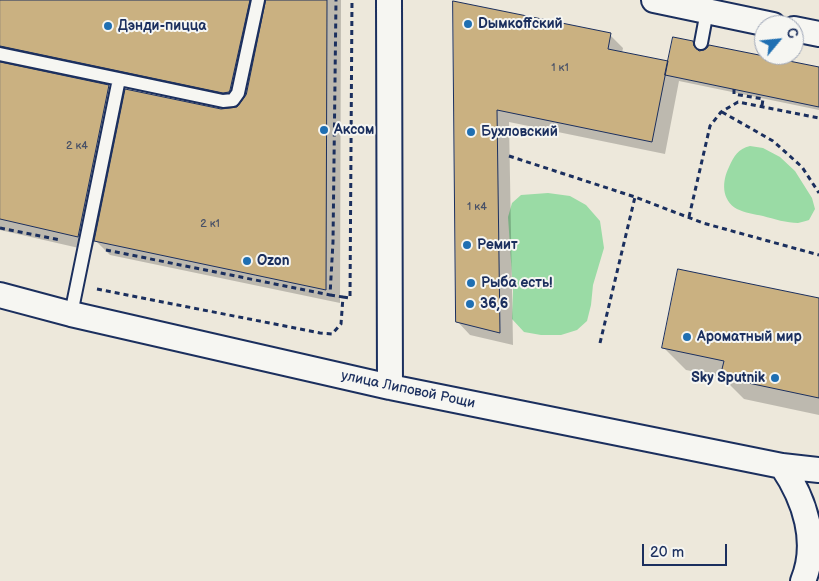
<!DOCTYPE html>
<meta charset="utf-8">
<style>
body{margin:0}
#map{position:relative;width:819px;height:581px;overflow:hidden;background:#ede8db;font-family:"Balsamiq Sans",sans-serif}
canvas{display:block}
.north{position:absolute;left:754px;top:15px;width:50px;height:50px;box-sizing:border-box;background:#f6f6f2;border:1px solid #9ea6b7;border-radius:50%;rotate:62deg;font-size:14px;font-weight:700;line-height:20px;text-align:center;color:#1b2f5e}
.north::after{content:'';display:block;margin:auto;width:18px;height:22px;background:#1f6fb2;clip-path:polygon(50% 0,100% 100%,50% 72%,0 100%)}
.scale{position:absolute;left:642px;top:544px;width:85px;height:22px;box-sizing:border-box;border:2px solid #1b2f5e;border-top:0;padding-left:6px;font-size:15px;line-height:18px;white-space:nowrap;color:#1b2f5e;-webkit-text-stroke:4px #f6f6f2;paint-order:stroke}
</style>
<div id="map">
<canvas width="819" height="581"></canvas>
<div class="north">С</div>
<div class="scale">20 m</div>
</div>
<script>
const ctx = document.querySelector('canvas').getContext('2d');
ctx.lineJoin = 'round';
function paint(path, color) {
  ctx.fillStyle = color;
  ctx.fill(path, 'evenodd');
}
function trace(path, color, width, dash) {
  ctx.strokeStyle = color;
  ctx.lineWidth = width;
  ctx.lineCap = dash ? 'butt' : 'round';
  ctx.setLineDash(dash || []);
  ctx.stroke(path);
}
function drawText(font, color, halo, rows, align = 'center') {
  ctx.font = font + ' "Balsamiq Sans",sans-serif';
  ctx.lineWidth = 4;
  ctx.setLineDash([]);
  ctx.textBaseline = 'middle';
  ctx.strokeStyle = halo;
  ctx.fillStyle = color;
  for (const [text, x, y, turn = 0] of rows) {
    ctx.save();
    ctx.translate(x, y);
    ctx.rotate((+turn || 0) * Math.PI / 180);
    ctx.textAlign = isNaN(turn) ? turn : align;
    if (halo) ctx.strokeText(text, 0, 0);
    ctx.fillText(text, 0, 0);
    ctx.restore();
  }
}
const green = new Path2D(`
 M750,146l13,2 17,9 15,14 17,27 3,11 -6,11c-3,1 -7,2 -11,3 -11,0 -24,-4 -35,-7 -9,-2 -18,-3 -26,-7 -16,-9 -15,-28 -8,-42 5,-11 9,-18 21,-21z
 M548,193l22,3 16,9 14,16 4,27 -11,37 -2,20 -4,16 -10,9 -16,5h-20l-17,-3 -12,-13 1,-28 -5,-74 4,-14 9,-8z`);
const shadow = new Path2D(`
 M0,0h341l-1,303 -230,-48 -15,-15 -3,11 -92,-21zM13,60h4l225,47 -21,3 -97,-8 -15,-16 -102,-21 1,-3z
 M454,2l156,33 13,13 -1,5 46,9 24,-20 5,5 1,4 121,18v41l-140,-29 -14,73 -156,-32 4,223 -43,-10 -13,-14z
 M819,299v116l-75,-16 -22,-22 -36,-7 -23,-23z`);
const building = new Path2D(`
 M0,0h250l-20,90 -1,2 -6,1 -223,-47z
 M266,0h61l-1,290 -232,-49 31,-152 96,20 16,-2 9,-12z
 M453,1l158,32 -3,16 60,12 -16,81 -155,-32 3,223 -44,-11z
 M673,37l20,4 1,5 5,5 5,-1 3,-2 2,-3 110,22v40l-154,-32z
 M0,62l109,23 -31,152 -78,-18z
 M678,269l141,29v100l-99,-21 4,-16 -62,-13z`);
const path = new Path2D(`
 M734,89v5l29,5 -1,7
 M722,112l51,29 29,26 17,26
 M509,156l126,41 68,26 116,32
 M689,217l21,-91 11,-14 17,-10 81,16
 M0,228l60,12
 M106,250l224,45 3,-53 3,-242
 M97,289l223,44 12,1 9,-10 2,-27 -13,-2
 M343,297l7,1 2,-298
 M600,343l35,-146`);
const service = new Path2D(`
 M701,43l6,-32
 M0,54l119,25 -48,235
 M119,79l104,22 10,-1 5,-7 20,-93`);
const minor = new Path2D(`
 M389,0l1,387
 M654,0l119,25
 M794,29l25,5
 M0,295l71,19 319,73 392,79 37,4
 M782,466c23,34 37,76 21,115`);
const markers = [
 [468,24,5,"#1f6fb2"],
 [108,26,5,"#1f6fb2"],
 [324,130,5,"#1f6fb2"],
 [471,132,5,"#1f6fb2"],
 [467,245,5,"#1f6fb2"],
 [247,261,5,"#1f6fb2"],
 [471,283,5,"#1f6fb2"],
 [470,304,5,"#1f6fb2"],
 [687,337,5,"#1f6fb2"],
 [775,378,5,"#1f6fb2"]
];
const numberNames = [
 ["1 к1",560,68],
 ["2 к4",77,146],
 ["1 к4",477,207],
 ["2 к1",210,224]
];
const poiNames = [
 ["Dымкoffский",478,24],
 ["Дэнди-пицца",118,26],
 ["Аксом",334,130],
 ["Бухловский",481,132],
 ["Ремит",477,245],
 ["Ozon",257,261],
 ["Рыба есть!",481,283],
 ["36,6",480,304],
 ["Ароматный мир",697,337],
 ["Sky Sputnik",765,378,"right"]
];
const streetNames = [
 ["улица Липовой Рощи",408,390,12]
];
paint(green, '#9adba5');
paint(shadow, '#0003');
paint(building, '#cab181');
trace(building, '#1b2f5e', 1);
trace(service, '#1b2f5e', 16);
trace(minor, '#1b2f5e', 28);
trace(path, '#1b2f5e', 3, [5, 4]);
trace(service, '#f6f6f2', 12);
trace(minor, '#f6f6f2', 24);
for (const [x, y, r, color] of markers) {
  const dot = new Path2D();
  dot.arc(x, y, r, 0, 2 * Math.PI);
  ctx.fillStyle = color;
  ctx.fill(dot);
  trace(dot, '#f6f6f2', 2);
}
drawText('11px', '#475067', null, numberNames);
drawText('bold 14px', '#1b2f5e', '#f6f6f2', poiNames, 'left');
drawText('14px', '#1b2f5e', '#f6f6f2', streetNames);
</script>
